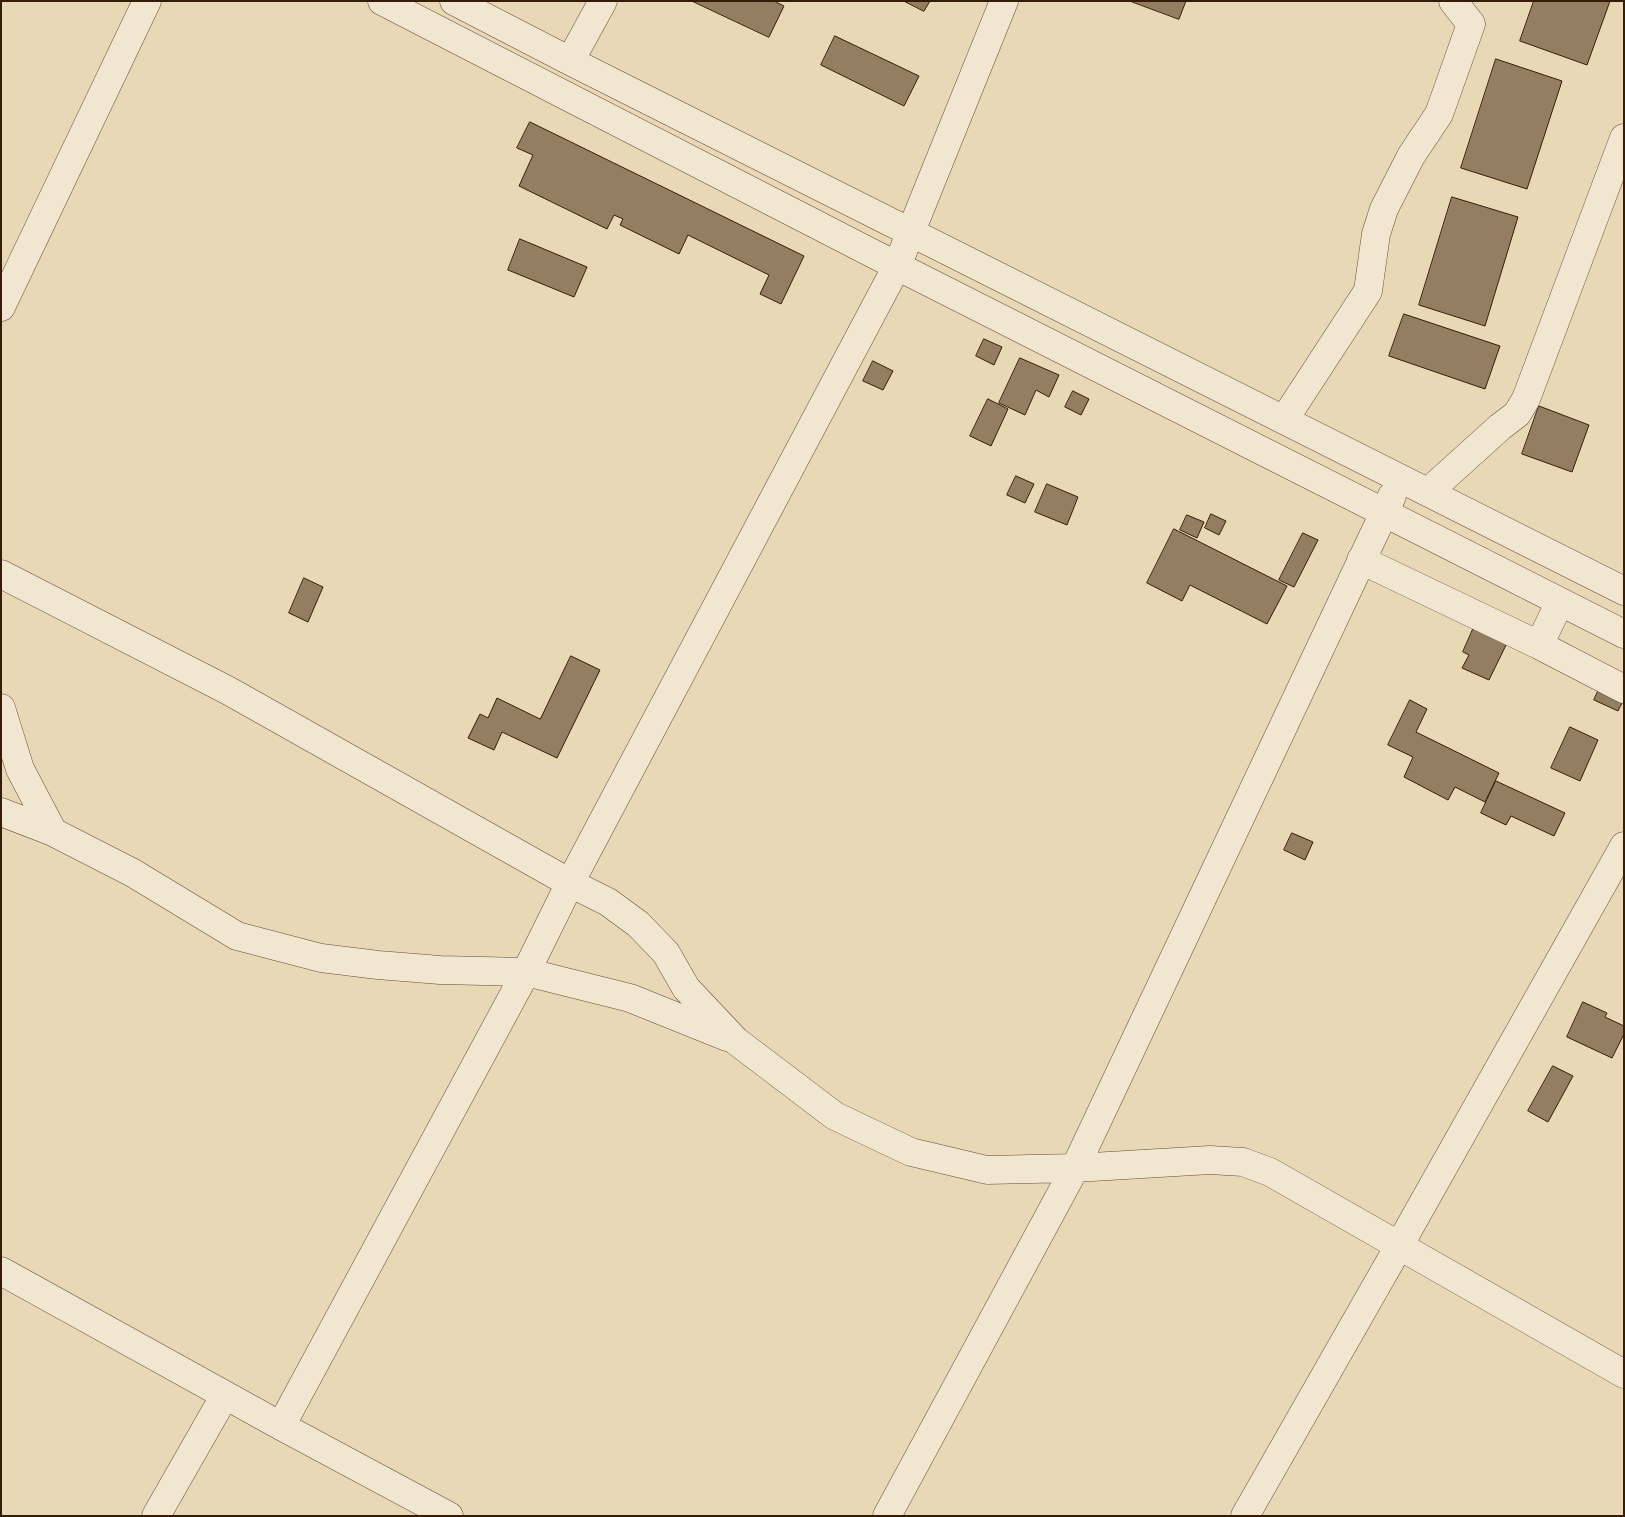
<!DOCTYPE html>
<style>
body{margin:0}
#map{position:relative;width:1625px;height:1517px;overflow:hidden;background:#e9d8b6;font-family:"IM FELL French Canon",serif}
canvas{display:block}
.frame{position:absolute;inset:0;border:2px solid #361c06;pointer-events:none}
</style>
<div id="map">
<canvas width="1625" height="1517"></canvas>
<div class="frame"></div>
</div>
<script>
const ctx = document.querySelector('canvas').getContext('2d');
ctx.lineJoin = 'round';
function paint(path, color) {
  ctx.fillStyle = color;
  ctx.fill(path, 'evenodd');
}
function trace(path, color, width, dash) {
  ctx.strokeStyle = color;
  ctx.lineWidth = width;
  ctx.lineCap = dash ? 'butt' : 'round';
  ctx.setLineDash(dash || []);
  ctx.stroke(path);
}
const building = new Path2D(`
 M692,1h82l10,5 -15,31z
 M904,1h26l-6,10z
 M1130,1h56l-7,18z
 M1534,1h76l-23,64 -67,-24z
 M835,36l84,40 -15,30 -83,-41z
 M1496,59l66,22 -35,108 -66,-21z
 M530,122l274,134 -23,48 -21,-10 9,-19 -81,-40 -9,19 -59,-29 3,-6 -9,-4 -7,14 -88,-43 14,-31 -16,-7z
 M1452,197l66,20 -33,109 -66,-21z
 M520,239l67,28 -13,30 -66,-27z
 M1404,314l96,32 -15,43 -96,-33z
 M984,339l18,8 -8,18 -18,-9z
 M1020,358l39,17 -10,22 -13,-7 -11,25 -26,-12z
 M873,361l20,10 -10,19 -20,-9z
 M1073,391l16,8 -8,16 -16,-8z
 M988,399l20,10 -17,37 -21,-10z
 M1539,406l50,19 -17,47 -50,-18z
 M1016,476l18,8 -9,19 -18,-8z
 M1047,484l31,13 -11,28 -32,-13z
 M1211,514l15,7 -7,14 -14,-7z
 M1187,515l17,7 -7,16 -17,-8z
 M1174,529l113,57 -20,38 -77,-39 -8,16 -35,-18z
 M1303,533l15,7 -24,47 -15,-7z
 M304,578l19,9 -15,35 -19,-9z
 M1474,627l33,16 -18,37 -27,-12 7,-13 -6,-3z
 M571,656l29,14 -43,88 -55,-26 -8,18 -26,-12 12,-24 8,4 9,-20 43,21z
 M1600,687l24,12 -6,12 -24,-11z
 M1410,700l17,9 -11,23 83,41 -14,29 -30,-15 -7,13 -44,-23 9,-20 -25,-12z
 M1570,727l28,13 -18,41 -29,-13z
 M1496,781l69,32 -11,23 -43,-20 -5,9 -25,-12z
 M1292,833l21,9 -8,18 -21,-10z
 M1583,1002l24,11 -2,4 19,9v8l-12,24 -45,-21z
 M1553,1066l20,10 -25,46 -20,-11z`);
const minor = new Path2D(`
 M382,1l515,265 727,368
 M454,1l116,60 1054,530
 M570,61l33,-60
 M1,307l146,-306
 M1284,420l84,-129 8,-57 8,-25 27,-53 28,-42 32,-90 -18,-23
 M1428,492l72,-65 17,-13 9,-15 98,-261
 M1361,560l178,85 85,44
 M1,574l228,117 341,192 38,19 30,22 28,29 20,35 50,53 99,75 76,36 76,18 88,-2 135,-8 33,2 27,10 354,202
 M1539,645l21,-43
 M1,708l19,61 33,63
 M1,812l52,20 80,41 104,63 84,22 57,7 62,5 86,2 104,26 97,39
 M1,1271l280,155 168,90
 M281,1426l245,-454 44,-89 327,-617 107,-265
 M156,1516l69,-121
 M887,1516l188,-348 317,-672
 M1245,1516l154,-270 225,-400`);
paint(building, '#937e62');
trace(building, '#361c06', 1);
trace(minor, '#634b32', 29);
trace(minor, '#f1e6d0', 28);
</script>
